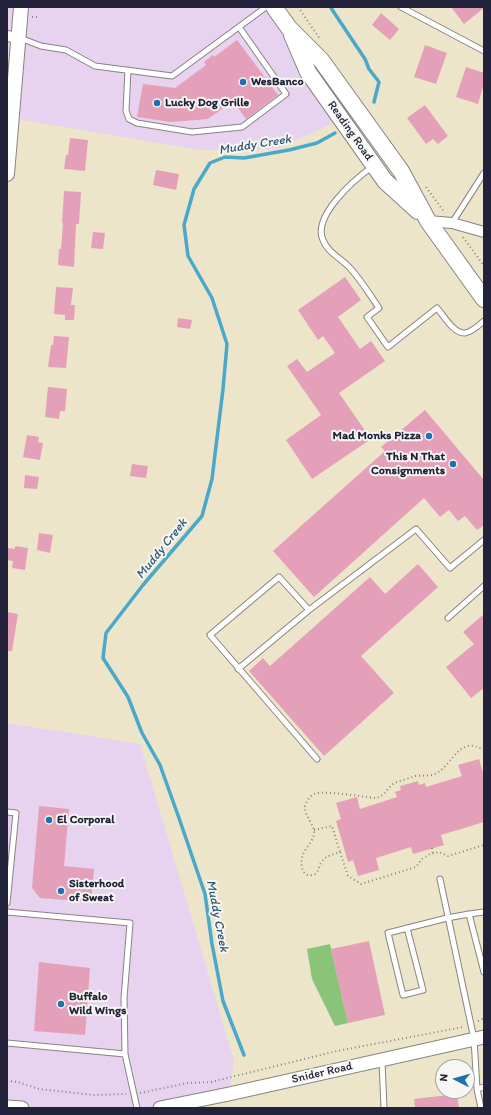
<!DOCTYPE html>
<style>
body{margin:0}
#map{position:relative;width:491px;height:1115px;overflow:hidden;background:#ede5c9;font-family:Itim,sans-serif}
canvas{display:block}
.frame{position:absolute;inset:0;border:8px solid #22223b;pointer-events:none}
.north{position:absolute;left:435px;top:1059px;width:40px;height:40px;box-sizing:border-box;background:#f6f6f2;border:1px solid #a1a1a9;border-radius:50%;rotate:276deg;font-size:11px;font-weight:700;line-height:16px;text-align:center;color:#22223b}
.north::after{content:'';display:block;margin:auto;width:14px;height:18px;background:#1f6fb2;clip-path:polygon(50% 0,100% 100%,50% 72%,0 100%)}
</style>
<div id="map">
<canvas width="491" height="1115"></canvas>
<div class="frame"></div>
<div class="north">N</div>
</div>
<script>
const ctx = document.querySelector('canvas').getContext('2d');
ctx.lineJoin = 'round';
function paint(path, color) {
  ctx.fillStyle = color;
  ctx.fill(path, 'evenodd');
}
function trace(path, color, width, dash) {
  ctx.strokeStyle = color;
  ctx.lineWidth = width;
  ctx.lineCap = dash ? 'butt' : 'round';
  ctx.setLineDash(dash || []);
  ctx.stroke(path);
}
function drawText(font, color, halo, rows, align = 'center') {
  ctx.font = font + ' Itim,sans-serif';
  ctx.lineWidth = 4;
  ctx.setLineDash([]);
  ctx.textBaseline = 'middle';
  ctx.strokeStyle = halo;
  ctx.fillStyle = color;
  for (const [text, x, y, turn = 0] of rows) {
    ctx.save();
    ctx.translate(x, y);
    ctx.rotate((+turn || 0) * Math.PI / 180);
    ctx.textAlign = isNaN(turn) ? turn : align;
    if (halo) ctx.strokeText(text, 0, 0);
    ctx.fillText(text, 0, 0);
    ctx.restore();
  }
}
const built = new Path2D(`
 M7,7h267l75,109 -72,33 -77,1 -188,-32 6,-62 -11,-1z
 M7,723l133,21 94,317 -5,33 -69,14h-138l-15,-1z`);
const green = new Path2D(`
 M330,944l18,79 -13,3 -23,-47 -5,-30z`);
const stream = new Path2D(`
 M331,8l34,51 4,10 10,13 -5,20
 M244,1055l-21,-54 -11,-57 -7,-50 -26,-76 -19,-53 -18,-32 -14,-36 -25,-39 3,-25 37,-48 59,-69 10,-37 11,-90 4,-45 -15,-46 -24,-42 -4,-31 10,-36 16,-26 15,-6 19,1 45,-8 28,-7 18,-10`);
const building = new Path2D(`
 M451,7h33v1l-20,16z
 M381,13l18,16 -9,11 -18,-15z
 M237,40l41,55 -32,24 -13,-18 -25,18 -37,3 -34,-5 6,-33 32,4 31,-23 -2,-3 9,-7 1,2z
 M425,45l22,8 -11,31 -22,-7z
 M466,67l18,6v10l-6,21 -22,-7z
 M425,105l23,31 -10,8 -5,-5 -7,5 -19,-26z
 M70,138l18,2 -3,31 -21,-2 2,-14h2z
 M156,170l23,4 -3,16 -23,-5z
 M64,191l17,1 -2,32h-3l-2,43 -16,-2 1,-16h2l2,-26h-1z
 M93,232l12,1 -2,16 -12,-1z
 M345,277l16,23 -23,17 22,32 11,-8 14,20 -46,32 32,46 -59,40 -26,-39 35,-25 -34,-49 10,-7 10,13 28,-19 -12,-17 -5,4 -20,-30z
 M56,287l17,1 -2,17h4l-1,15h-9v-5l-11,-1z
 M178,318l14,2 -2,9 -13,-2z
 M54,336l15,1 -3,31 -18,-1 3,-22h2z
 M48,387l19,2 -2,22h-5l-1,8 -14,-2z
 M425,410l59,70v45l-7,5 -12,-14 -7,5 -9,-11 -9,7 -16,-19 -110,99 -41,-46 112,-100 -4,-4z
 M27,435l12,2 -1,5 5,1 -3,17 -17,-3z
 M132,464l16,2 -2,12 -16,-2z
 M25,475l14,2 -2,12 -13,-1z
 M39,533l14,2 -3,18 -13,-3z
 M15,546l13,2 -3,22 -13,-2 1,-7 -6,-1 1,-12 7,1z
 M418,564l20,23 -77,69 33,37 -70,63 -75,-85 14,-13 7,8 100,-89 15,17z
 M7,612l11,2 -6,37h-5z
 M484,614v74l-13,10 -25,-31 28,-23 -11,-12z
 M479,759l5,17v46l-43,13 3,10 -31,9 -2,-7 -35,11 3,12 -21,6 -5,-16 -5,2 -12,-41 5,-2 -5,-16 21,-6 3,12 37,-12 -2,-5 6,-2 -1,-4 18,-5 1,4 6,-2 1,4 36,-11 -4,-11z
 M39,806l30,3 -5,57 30,3 -3,33 -51,-4 -8,-10z
 M369,941l16,74 -37,8 -17,-74z
 M39,962l51,6 -5,67 -51,-4z
 M457,1094l2,14h-44l-1,-9z`);
const path = new Path2D(`
 M298,7l22,32
 M32,17h7
 M426,187l19,26
 M463,237l21,29
 M484,750c-25,-15 -30,13 -47,23 -7,4 -14,2 -22,3 -5,2 -12,4 -18,6 -10,4 -10,13 -21,16 -13,-1 -51,-8 -62,-4 -4,2 -8,8 -9,12 -1,11 11,19 9,29 -2,7 -8,13 -11,19 -4,12 0,27 14,19 5,-16 8,-16 23,-21l8,24 13,8 55,-17 6,-8 8,-5 9,-2 9,4 36,-11
 M314,830l18,-4 8,26
 M432,848l1,6
 M478,1021l6,-3
 M7,1081l11,1 21,7 55,6 32,-1
 M140,1093l48,-10 23,-1 126,-31 126,-24`);
const service = new Path2D(`
 M401,7l83,44
 M20,38l21,8 25,4 29,16 77,10 94,-69
 M128,70l-2,41 3,8 8,4 55,9 50,-5 44,-33 -47,-67
 M372,167c-17,12 -60,49 -49,73 5,13 18,18 27,28 11,12 20,27 29,40l-12,9 21,30 49,-39c7,8 17,26 28,25 7,-1 14,-8 19,-12
 M452,223l32,-50
 M309,610l-30,-33 -69,58 107,124
 M448,618l36,-32
 M238,669l71,-59 107,-81 34,39 34,-28
 M7,812l9,1 -9,90
 M440,879l34,160 3,50 4,19
 M7,912l123,11 -6,75 1,56 12,54
 M469,914l15,-2
 M407,928l16,62 -20,5 -15,-62 59,-15 22,-4 15,58
 M7,1043l118,11
 M382,1061l2,47
 M477,1089l7,-2`);
const minor = new Path2D(`
 M7,36l12,2
 M428,221l24,2 32,9`);
const tertiary = new Path2D(`
 M7,1107l15,1
 M160,1108l69,-14 255,-57`);
const secondary = new Path2D(`
 M7,174l14,-167`);
const primary = new Path2D(`
 M274,7l15,21 32,32 80,111 27,50 56,78
 M292,35l16,37 77,109 33,30`);
const markers = [
 [243,82,4,"#1f6fb2"],
 [157,103,4,"#1f6fb2"],
 [429,436,4,"#1f6fb2"],
 [453,464,4,"#1f6fb2"],
 [49,820,4,"#1f6fb2"],
 [61,891,4,"#1f6fb2"],
 [61,1004,4,"#1f6fb2"]
];
const poiNames = [
 ["WesBanco",251,82],
 ["Lucky Dog Grille",165,103],
 ["Mad Monks Pizza",421,436,"right"],
 ["This N That",445,457,"right"],
 ["Consignments",445,471,"right"],
 ["El Corporal",57,820],
 ["Sisterhood",69,884],
 ["of Sweat",69,898],
 ["Buffalo",69,997],
 ["Wild Wings",69,1011]
];
const streetNames = [
 ["Reading Road",350,131,55],
 ["Snider Road",322,1073,-13]
];
const waterNames = [
 ["Muddy Creek",255,145,-9],
 ["Muddy Creek",162,549,-51],
 ["Muddy Creek",217,916,79]
];
paint(built, '#e7d2ef');
paint(green, '#8ac479');
trace(stream, '#4aa8c8', 3.5);
paint(building, '#e4a0b9');
trace(service, '#888482', 7);
trace(minor, '#888482', 12);
trace(tertiary, '#888482', 15);
trace(secondary, '#888482', 16);
trace(primary, '#888482', 18);
trace(path, '#888482', 2, [1, 3]);
trace(service, '#fff', 5);
trace(minor, '#fff', 10);
trace(tertiary, '#fff', 13);
trace(secondary, '#fff', 14);
trace(primary, '#fff', 16);
for (const [x, y, r, color] of markers) {
  const dot = new Path2D();
  dot.arc(x, y, r, 0, 2 * Math.PI);
  ctx.fillStyle = color;
  ctx.fill(dot);
  trace(dot, '#f6f6f2', 1.5);
}
drawText('bold 12px', '#22223b', '#f6f6f2', poiNames, 'left');
drawText('12px', '#22223b', '#f6f6f2', streetNames);
drawText('italic 13px', '#325873', '#f6f6f2', waterNames);
</script>
